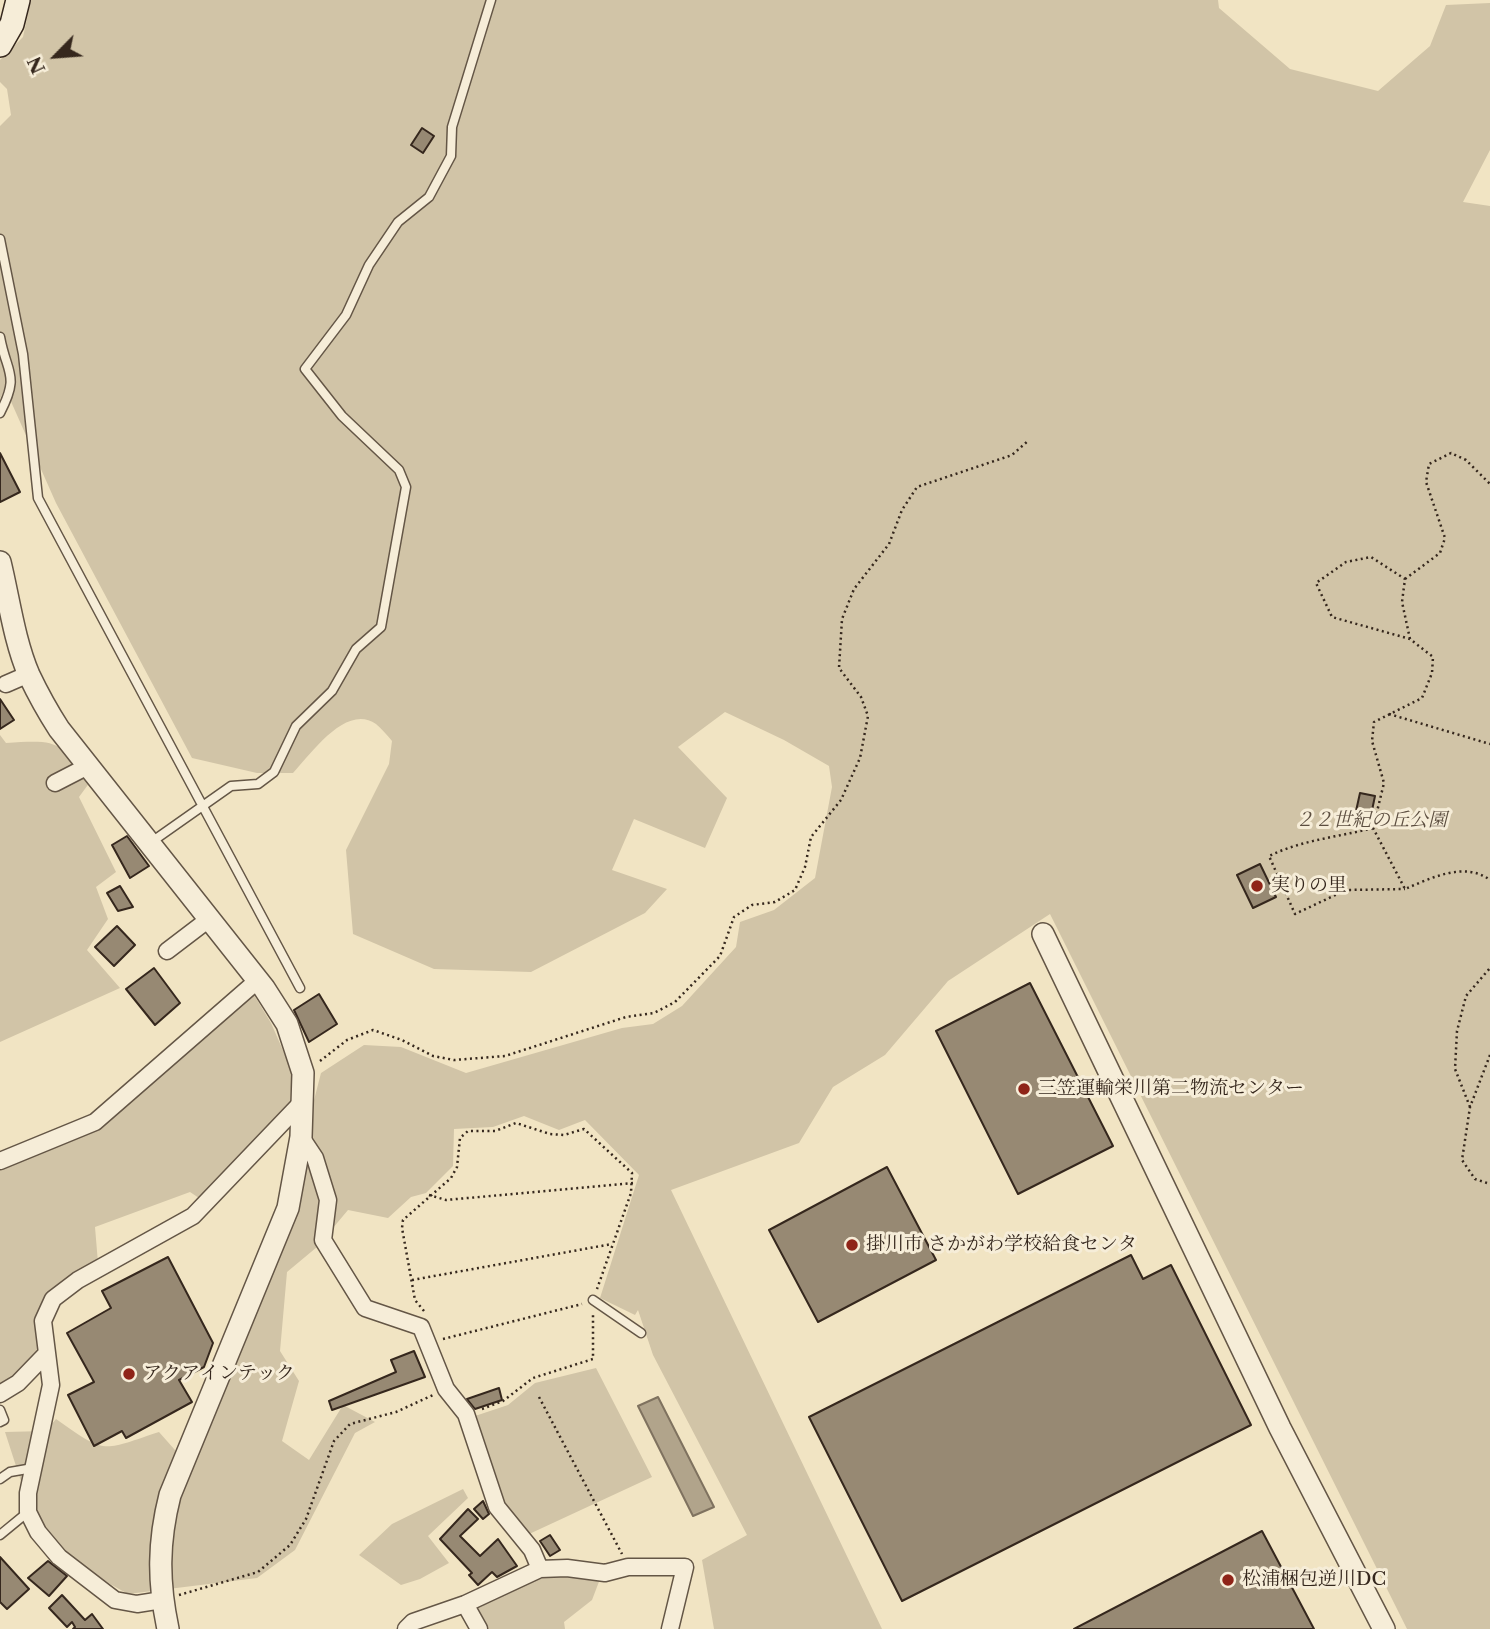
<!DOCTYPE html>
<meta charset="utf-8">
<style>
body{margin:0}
#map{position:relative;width:1490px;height:1629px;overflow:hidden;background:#f1e4c3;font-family:"Libre Caslon Text",serif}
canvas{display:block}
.north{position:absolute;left:21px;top:21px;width:70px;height:70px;-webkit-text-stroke:5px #f6edd8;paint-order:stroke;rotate:245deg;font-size:19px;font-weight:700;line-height:28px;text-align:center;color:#35271d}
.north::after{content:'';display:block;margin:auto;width:24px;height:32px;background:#35271d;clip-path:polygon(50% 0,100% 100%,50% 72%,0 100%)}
</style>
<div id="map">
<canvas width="1490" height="1629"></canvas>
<div class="north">N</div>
</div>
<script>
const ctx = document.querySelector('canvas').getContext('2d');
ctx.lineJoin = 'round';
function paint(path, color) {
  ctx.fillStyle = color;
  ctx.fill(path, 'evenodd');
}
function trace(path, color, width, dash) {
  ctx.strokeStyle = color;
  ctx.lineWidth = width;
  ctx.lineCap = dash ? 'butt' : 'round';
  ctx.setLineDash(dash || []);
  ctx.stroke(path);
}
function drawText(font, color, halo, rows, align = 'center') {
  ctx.font = font + ' "Libre Caslon Text","Noto Serif JP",serif';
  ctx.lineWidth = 6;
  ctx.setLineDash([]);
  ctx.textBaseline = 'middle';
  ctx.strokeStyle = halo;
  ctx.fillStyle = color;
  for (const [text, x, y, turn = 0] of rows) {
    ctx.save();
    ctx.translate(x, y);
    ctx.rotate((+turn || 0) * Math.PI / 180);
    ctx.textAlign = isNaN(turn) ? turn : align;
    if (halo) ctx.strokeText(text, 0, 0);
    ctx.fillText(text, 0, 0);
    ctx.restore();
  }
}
const green = new Path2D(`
 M31,0h1187l1,8 71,61 88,22 52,-45 16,-41 44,-2v147l-27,52 27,4v1423h-83l-357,-715 -102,67 -63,74 -52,32 -34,56 -128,47 211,439h-168l-12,-69 45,-25 -94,-180 -15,-45 -3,5 -35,-17 39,-123 -54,-55 -26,10 -35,-14 -31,11 -39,2 -1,37 -27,27 -15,4 -23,21 -40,-8 -31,37 -30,25 -7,79 19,30 -17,60 27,19 34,-55 32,17 -20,11 -60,117 -38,28 -129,16 -18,-10 -64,-43 -18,-38 -23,-71 41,-1 10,-12c51,36 45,32 103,13l31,35 113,-283 10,-80 8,-31 43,-28 37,2 65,26 156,-45 31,-4 29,-18 54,-59 4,-25 34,-12 41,-32 17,-91 -3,-21 -45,-26 -59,-28 -47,35 49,51 -22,50 -71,-29 -22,51 55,19 -22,24 -114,59 -97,-3 -81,-35 -7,-84 43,-86 3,-23c-5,-6 -10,-12 -16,-17 -30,-21 -65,30 -83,49h-36l-65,-15 -136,-255 -51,-115 -5,11v-273l11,-11 -4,-26 -7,-7v-22l23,-23z
 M0,735l6,8c52,-3 53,-3 84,39l-11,15 37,75 -20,15 12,32 -21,31 33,38 -120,54z
 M254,995l17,28 21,48 -2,32 -91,95 -9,-6 -95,35 3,36 -33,16 -24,30 6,44 -47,31v-214l91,-37z
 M596,1368l56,109 -125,58 -26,-27 -29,-91 36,-12 27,-22z
 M463,1489l5,9 -40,38 21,27 -29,16 -19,6 -42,-30 33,-31z
 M548,1574h32l20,5 -8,21 -28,22 1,7h-78l-13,-23z`);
const water = new Path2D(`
 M658,1397l56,110 -21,9 -55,-110z`);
const building = new Path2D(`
 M422,128l12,8 -11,17 -12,-8z
 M0,453l20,39 -20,10z
 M0,699l14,21 -14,9z
 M1360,793l15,3 -4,19 -15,-4z
 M127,836l22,30 -19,12 -18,-33z
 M1260,864l16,33 -23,11 -16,-33z
 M120,886l13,21 -15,4 -11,-18z
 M117,926l18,19 -21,21 -19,-19z
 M154,968l26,35 -25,22 -29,-36z
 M1030,983l83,163 -95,48 -82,-163z
 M319,994l18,30 -28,18 -15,-32z
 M887,1167l49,93 -118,62 -49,-92z
 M1131,1255l12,24 28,-14 80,160 -349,176 -93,-184z
 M168,1257l45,86 -9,24 -25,13 13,22 -66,36 -4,-7 -28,15 -26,-51 26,-13 -27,-49 44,-25 -9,-17z
 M414,1351l11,26 -93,33 -3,-9 67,-29 -5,-12z
 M499,1388l3,12 -27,9 -8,-10z
 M483,1501l6,13 -6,5 -9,-10z
 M468,1509l10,10 -18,17 20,20 18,-17 19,27 -20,11 -5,-5 -14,13 -9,-10 3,-2 -32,-34z
 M1262,1531l52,98h-240z
 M550,1535l10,15 -10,6 -10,-15z
 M0,1557l29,32 -22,20 -7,-7z
 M48,1561l19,15 -18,20 -21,-18z
 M62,1595l23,25 7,-6 11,15h-30l2,-2 -3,-5 -5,5 -18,-19z`);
const path = new Path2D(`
 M1405,579l35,-26 5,-15 -19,-56 3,-18 22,-11 15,7 24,24
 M1410,639l-8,-37 3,-23 -34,-22 -25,5 -30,21 16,34 78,22 23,18 -1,16 -10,25 -48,24 -2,19 12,42 -11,45 32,61c26,-11 60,-28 85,-9
 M1389,714l101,30
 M1373,828c-35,9 -71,12 -104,28l26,58 51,-24 59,-1
 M1490,1055l-20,52 -8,53 13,19 15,5
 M320,1061l27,-21 26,-10 29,10 31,16 21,4 51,-4 121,-39 28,-4 21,-11 45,-46 14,-39 18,-12 23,-3 20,-12 10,-23 6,-30 30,-37 19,-42 8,-42 -7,-19 -22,-29 3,-49 12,-30 35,-45 13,-34 15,-23 95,-32 17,-15
 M1470,1107l-15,-38 2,-38 9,-35 24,-28
 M429,1195l17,5 187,-17
 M412,1280l200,-36
 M424,1311l-9,-11 -13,-72 1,-8 48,-42 6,-11 3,-29 8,-7h27l21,-8 34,11 14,1 20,-6 48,44 -1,20 -34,96
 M443,1339l139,-35
 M539,1397l83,157
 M482,1409l21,-8 30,-23 60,-19v-45
 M179,1595l79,-23 32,-27 16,-26 28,-78 16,-17 46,-12 37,-17`);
const service = new Path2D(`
 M0,239l23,115 15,144 262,490
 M0,337c7,38 20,37 0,76
 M150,843l81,-57 27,-2 16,-12 22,-46 36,-35 24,-42 25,-22 25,-140 -7,-17 -57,-54 -37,-47 41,-54 23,-50 29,-43 31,-25 22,-41 1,-29 39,-127
 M593,1300l48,33
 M0,1410l4,10 -4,2
 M0,1479l10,-7 23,-4
 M0,1535l28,-23`);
const minor = new Path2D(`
 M6,684l23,-10
 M55,783l33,-17
 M167,951l42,-32
 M301,1137l14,21 13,42 -5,40 42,68 56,19 25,62 20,25 31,93 35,43 8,19
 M0,1161l95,-39 163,-142
 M0,1394l18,-11 29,-30
 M162,1600l-25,4 -22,-4 -56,-43 -21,-25 -10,-20v-19l23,-108 -8,-64 10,-22 25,-19 115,-64 110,-115
 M465,1604l14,25
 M406,1629l7,-7 52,-18 75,-35 27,-1 38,5 23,-6h57l-15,62`);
const tertiary = new Path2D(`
 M0,562c9,37 14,78 29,113 9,19 19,37 30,54l205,259 23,36 16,49 -2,64 -13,71 -118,287c-12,47 -12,87 -2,134
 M1043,934l237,494 104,201`);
const secondary = new Path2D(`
 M0,45l12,-21 6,-24`);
const markers = [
 [1257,886,7,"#8f2418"],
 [1024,1089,7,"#8f2418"],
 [852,1245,7,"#8f2418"],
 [129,1374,7,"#8f2418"],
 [1228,1580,7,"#8f2418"]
];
const parkNames = [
 ["２２世紀の丘公園",1371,821]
];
const poiNames = [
 ["実りの里",1271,886],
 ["三笠運輸栄川第二物流センター",1038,1089],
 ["掛川市 さかがわ学校給食センタ",866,1245],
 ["アクアインテック",143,1374],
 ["松浦梱包逆川DC",1242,1580]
];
paint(green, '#d1c4a7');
paint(water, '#b1a48b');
trace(water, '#7f725f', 2);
paint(building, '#978973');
trace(building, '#35271d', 2);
trace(service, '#645646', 11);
trace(minor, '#645646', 19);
trace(tertiary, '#645646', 24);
trace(secondary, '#35271d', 26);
trace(path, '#35271d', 2.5, [2, 3.5]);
trace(service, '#f6edd8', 8);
trace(minor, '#f6edd8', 16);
trace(tertiary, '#f6edd8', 21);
trace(secondary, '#f6edd8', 23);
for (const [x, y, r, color] of markers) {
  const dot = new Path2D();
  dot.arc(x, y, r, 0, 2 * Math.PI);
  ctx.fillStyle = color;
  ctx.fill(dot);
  trace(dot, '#f6edd8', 2.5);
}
drawText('italic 19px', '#5c4e40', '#f6edd8', parkNames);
drawText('19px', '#35271d', '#f6edd8', poiNames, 'left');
</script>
